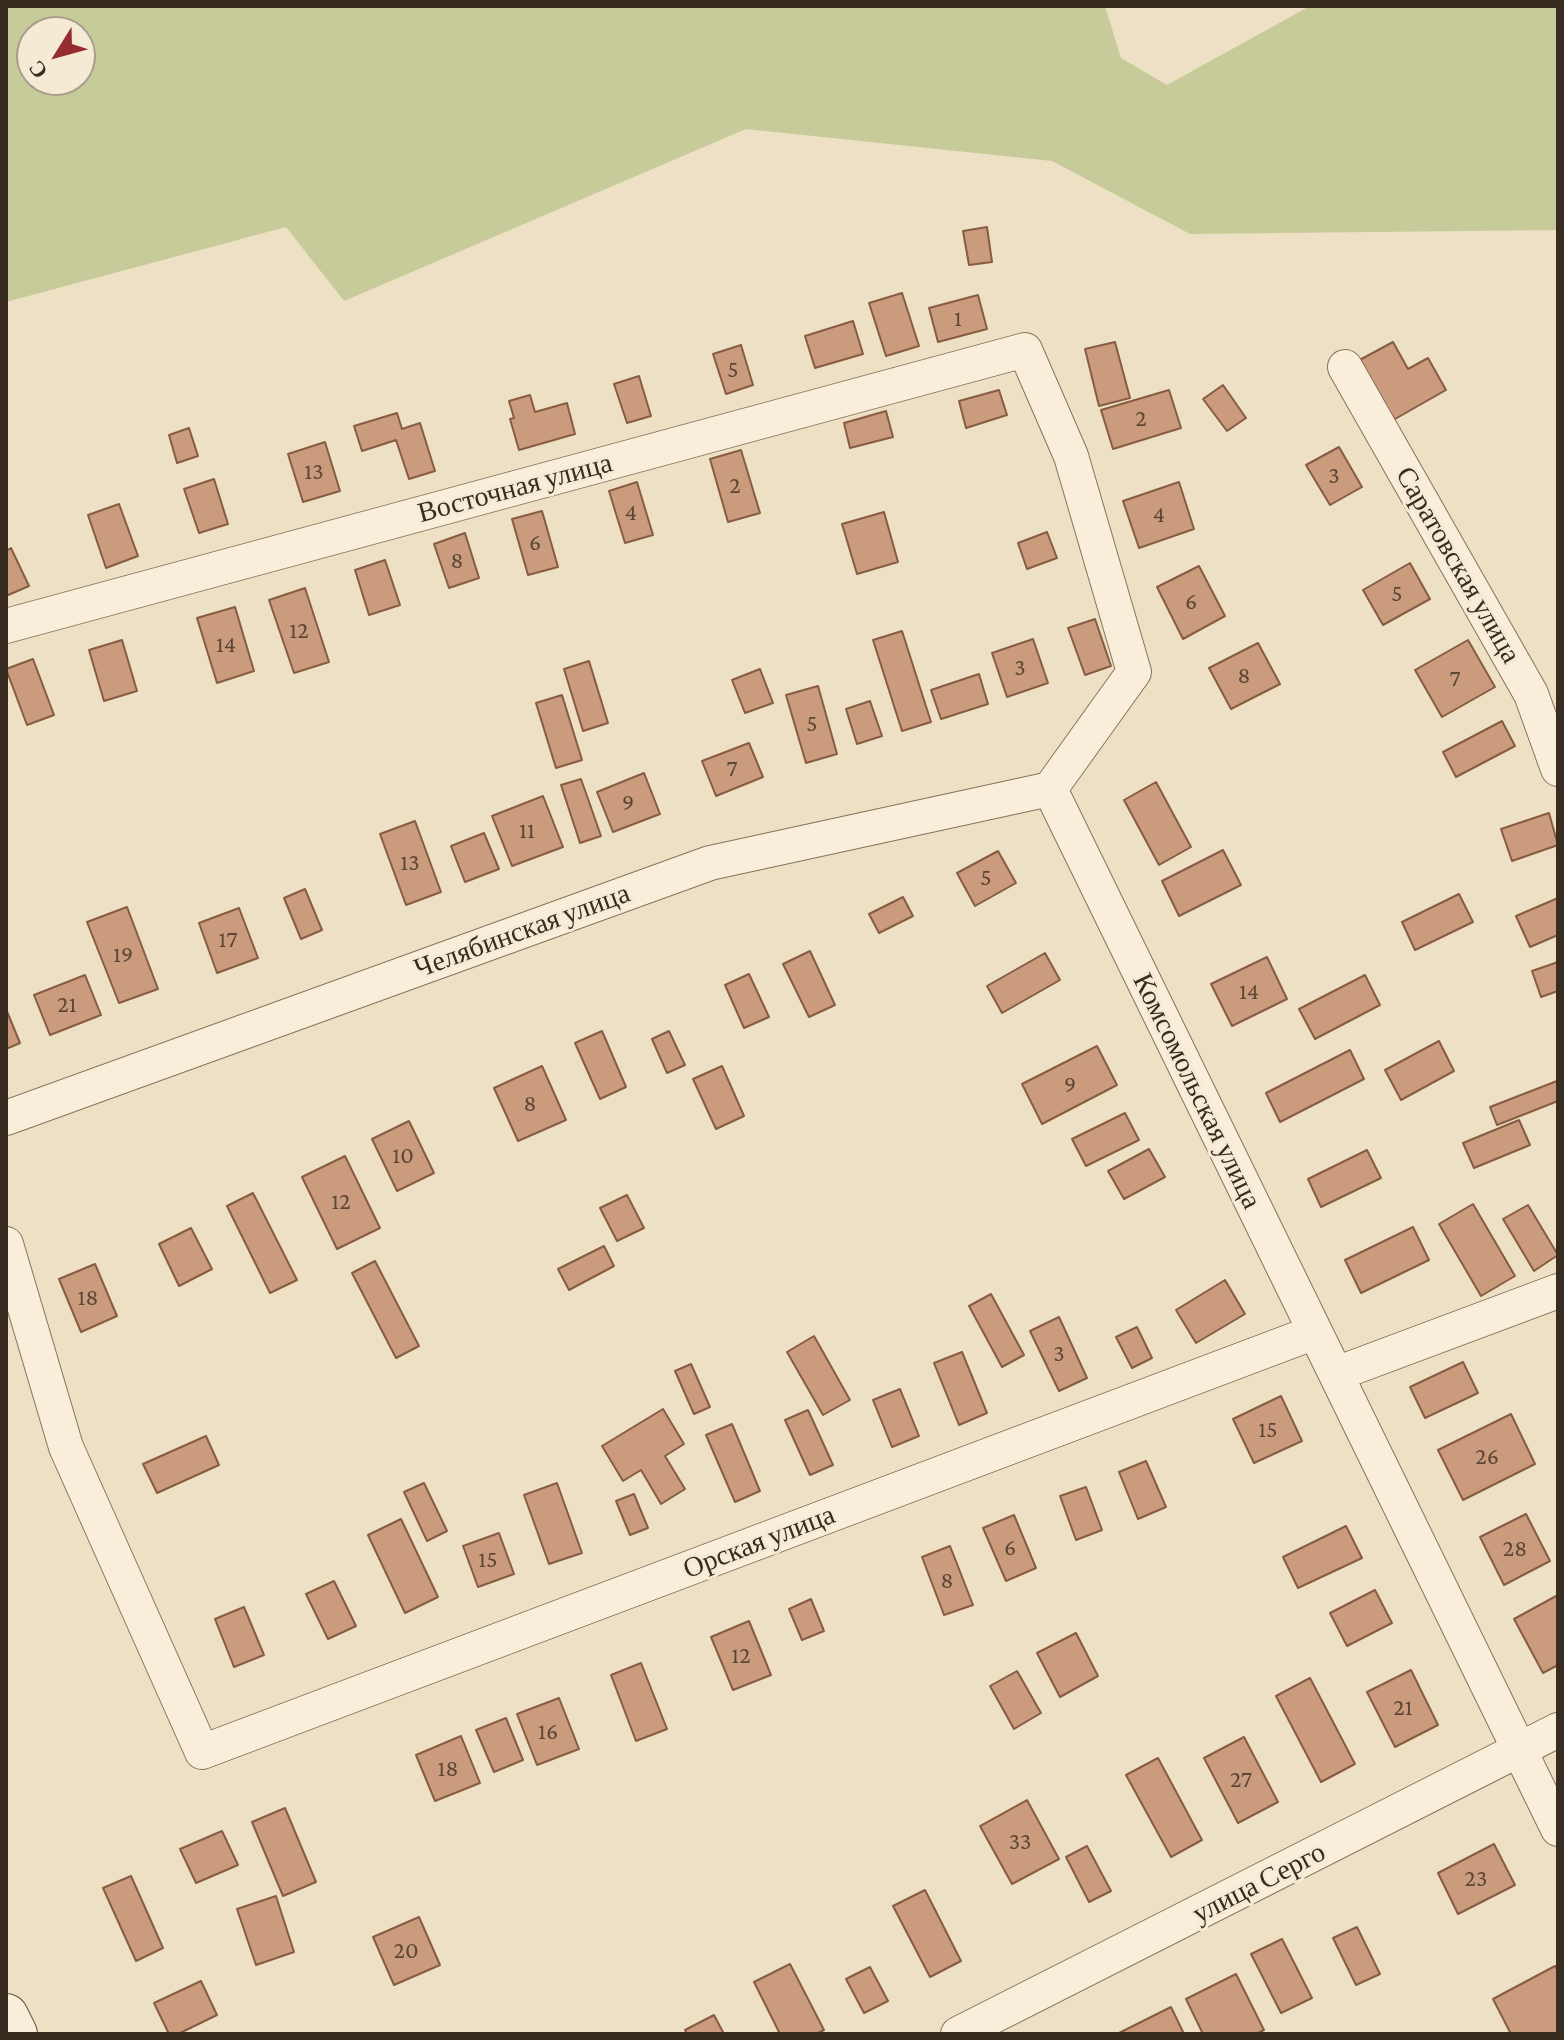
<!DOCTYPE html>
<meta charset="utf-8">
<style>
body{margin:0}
#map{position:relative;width:1564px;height:2040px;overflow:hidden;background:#ede0c5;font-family:"Crimson Pro",serif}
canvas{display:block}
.frame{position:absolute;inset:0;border:8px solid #382b1f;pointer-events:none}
.north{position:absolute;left:16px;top:16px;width:80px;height:80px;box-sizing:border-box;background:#f5ebd5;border:2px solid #a99e8c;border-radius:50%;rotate:233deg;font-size:22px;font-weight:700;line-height:32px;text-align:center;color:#382b1f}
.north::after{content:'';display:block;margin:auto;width:28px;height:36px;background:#952d30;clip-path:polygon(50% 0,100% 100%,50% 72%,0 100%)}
</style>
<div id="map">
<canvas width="1564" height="2040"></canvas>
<div class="frame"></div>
<div class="north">С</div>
</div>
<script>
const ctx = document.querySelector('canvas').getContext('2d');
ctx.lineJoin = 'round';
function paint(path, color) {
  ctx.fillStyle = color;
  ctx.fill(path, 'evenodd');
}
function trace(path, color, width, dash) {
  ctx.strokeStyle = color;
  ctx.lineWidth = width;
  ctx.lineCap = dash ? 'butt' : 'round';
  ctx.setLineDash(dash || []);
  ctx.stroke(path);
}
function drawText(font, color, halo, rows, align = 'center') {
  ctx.font = font + ' "Crimson Pro",serif';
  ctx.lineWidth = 6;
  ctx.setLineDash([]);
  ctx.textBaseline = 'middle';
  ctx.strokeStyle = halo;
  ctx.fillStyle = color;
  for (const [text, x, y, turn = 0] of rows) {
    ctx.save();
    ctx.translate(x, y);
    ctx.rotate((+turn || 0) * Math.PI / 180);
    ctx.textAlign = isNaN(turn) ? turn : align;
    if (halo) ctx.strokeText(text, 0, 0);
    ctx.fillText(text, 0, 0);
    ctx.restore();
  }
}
const green = new Path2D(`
 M6,6h1099l16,52 46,27 143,-79h248v224l-368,4 -138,-73 -306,-32 -402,172 -58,-74 -280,75zM32,32h48v48h-48z`);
const building = new Path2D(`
 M987,227l5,35 -23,3 -6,-34z
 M902,293l17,53 -33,10 -17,-53z
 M978,295l9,34 -49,13 -9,-34z
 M853,321l10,33 -48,14 -10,-32z
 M1115,342l15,56 -31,8 -14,-57z
 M1393,342l15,27 20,-11 18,32 -58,33 -34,-60z
 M741,345l12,40 -27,9 -13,-40z
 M639,376l12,40 -24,7 -13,-39z
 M1223,385l23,33 -19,13 -24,-32z
 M999,390l8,25 -41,13 -7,-27z
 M1169,390l12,38 -68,21 -12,-39z
 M530,395l5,17 32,-9 8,31 -56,16 -9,-31 4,-1 -5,-17z
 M886,411l7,26 -43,11 -6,-25z
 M397,413l5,16 18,-6 15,48 -26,8 -13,-39 -34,11 -8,-25z
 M189,428l9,28 -21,7 -8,-28z
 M325,442l15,49 -37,11 -15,-48z
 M1339,447l23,40 -32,18 -24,-40z
 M741,450l19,63 -32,9 -18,-63z
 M214,479l14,45 -29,9 -15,-44z
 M637,482l16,53 -28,8 -16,-52z
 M1179,482l15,47 -55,19 -16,-47z
 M119,504l19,52 -32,12 -18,-53z
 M542,511l16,56 -30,8 -16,-56z
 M884,512l14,50 -41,12 -15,-50z
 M1047,532l10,26 -30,11 -9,-26z
 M465,533l14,45 -30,10 -15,-44z
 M11,548l18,38 -23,10v-45z
 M385,560l15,45 -31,10 -14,-45z
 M1410,563l20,36 -47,26 -20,-35z
 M1199,566l26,50 -42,23 -26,-52z
 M305,588l24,74 -35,11 -25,-73z
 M235,607l19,64 -37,12 -20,-65z
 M1095,619l16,47 -26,9 -17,-47z
 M902,631l29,91 -29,9 -29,-91z
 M1033,639l15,44 -41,14 -15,-44z
 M122,640l15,51 -33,10 -15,-51z
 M1468,640l27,47 -53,30 -27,-47z
 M1258,643l22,41 -49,25 -22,-41z
 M33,659l21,56 -27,10 -21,-56z
 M589,661l19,62 -25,8 -19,-62z
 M760,669l13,34 -28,10 -13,-33z
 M979,674l9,30 -47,15 -10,-29z
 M818,686l19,68 -31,9 -20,-68z
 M562,695l20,65 -26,8 -20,-65z
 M870,701l12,35 -25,8 -11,-35z
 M1502,721l13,25 -59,31 -13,-25z
 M749,743l14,34 -47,19 -14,-35z
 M644,773l16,41 -47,18 -16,-40z
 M581,779l20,57 -21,7 -19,-58z
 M1156,782l35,65 -32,18 -35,-65z
 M543,796l20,51 -51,19 -20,-50z
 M1549,813l9,32 -46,16 -11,-32z
 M415,821l26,71 -35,13 -26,-71z
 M484,833l15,36 -34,13 -14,-36z
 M1223,850l18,35 -62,31 -17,-35z
 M998,851l18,32 -41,23 -18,-33z
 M305,889l17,41 -21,9 -17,-41z
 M1459,894l14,28 -58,28 -13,-28z
 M903,897l10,19 -34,17 -10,-19z
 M1558,898v37l-28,12 -14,-31z
 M127,907l31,82 -39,14 -32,-81z
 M239,908l19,50 -41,15 -18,-50z
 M810,951l25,54 -26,12 -26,-53z
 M1045,953l15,27 -58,33 -15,-27z
 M1267,957l20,42 -55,27 -21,-42z
 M1558,962v29l-17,6 -9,-26z
 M749,974l20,43 -25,11 -19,-43z
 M85,975l16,40 -51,20 -16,-40z
 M1365,975l15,30 -65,34 -16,-30z
 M6,1009l14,34 -14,6z
 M602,1031l24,56 -26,12 -25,-56z
 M669,1031l16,34 -18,8 -15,-34z
 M1439,1041l15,30 -53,29 -16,-30z
 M1097,1046l20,39 -75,39 -20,-40z
 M1350,1050l14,29 -84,43 -14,-29z
 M542,1066l24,54 -48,21 -24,-53z
 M722,1066l22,50 -28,13 -23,-50z
 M1557,1081l1,20 -61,24 -7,-18z
 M1125,1113l14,27 -53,26 -14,-27z
 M1519,1120l11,25 -56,23 -11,-25z
 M409,1121l25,52 -37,18 -25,-52z
 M1149,1149l16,28 -41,22 -16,-28z
 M1367,1150l14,28 -60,29 -13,-28z
 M345,1156l35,72 -43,21 -35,-72z
 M253,1193l44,87 -27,13 -43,-87z
 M627,1195l17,33 -27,13 -17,-33z
 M1473,1204l42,72 -34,20 -42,-72z
 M1528,1205l30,50 -24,16 -31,-52z
 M1413,1227l16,33 -68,33 -16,-33z
 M191,1228l21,41 -33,17 -20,-42z
 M604,1246l10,20 -45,24 -11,-21z
 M375,1261l44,85 -23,12 -44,-85z
 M95,1264l22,52 -36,16 -22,-53z
 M1225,1280l20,34 -49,29 -20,-33z
 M991,1294l33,61 -22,12 -33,-61z
 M1059,1317l28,61 -28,13 -29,-60z
 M1137,1327l15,31 -20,10 -16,-31z
 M814,1336l36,64 -27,15 -36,-63z
 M962,1352l25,61 -28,12 -25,-62z
 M1463,1362l15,31 -53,25 -15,-31z
 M691,1364l19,43 -16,7 -19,-43z
 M900,1389l19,47 -27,11 -19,-47z
 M1281,1396l21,45 -48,22 -21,-44z
 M663,1409l21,35 -19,12 20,33 -24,15 -20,-34 -18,11 -21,-35z
 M808,1410l25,55 -23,10 -25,-55z
 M1511,1414l24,50 -72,36 -25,-50z
 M732,1424l28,67 -25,11 -29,-67z
 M206,1436l13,29 -62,28 -14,-29z
 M1146,1461l20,46 -28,12 -19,-47z
 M424,1483l23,48 -20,10 -23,-49z
 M557,1483l25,70 -33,11 -25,-69z
 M1086,1487l16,43 -26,10 -16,-44z
 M634,1494l14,34 -18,7 -14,-34z
 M1526,1514l24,47 -46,24 -24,-48z
 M1014,1515l22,53 -30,13 -23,-53z
 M401,1519l37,78 -33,16 -37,-78z
 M1346,1526l16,32 -64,30 -15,-31z
 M499,1533l15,41 -36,13 -15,-41z
 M950,1546l23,59 -29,10 -22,-58z
 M334,1581l22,45 -28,13 -22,-45z
 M1375,1590l17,33 -45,23 -17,-33z
 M1558,1595v70l-15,8 -29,-54z
 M811,1599l13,32 -22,9 -13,-31z
 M244,1607l20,48 -30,12 -19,-48z
 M749,1621l22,54 -38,15 -22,-53z
 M1076,1633l22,43 -38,21 -23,-44z
 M641,1663l26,66 -31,12 -25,-66z
 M1411,1670l27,55 -43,22 -28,-55z
 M1017,1671l24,42 -27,16 -24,-43z
 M1310,1678l45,86 -34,18 -45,-86z
 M559,1698l20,51 -42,16 -20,-51z
 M506,1718l17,42 -29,12 -18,-42z
 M461,1736l19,47 -45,18 -19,-46z
 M1244,1737l34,65 -40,21 -34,-65z
 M1158,1758l44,82 -31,17 -45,-82z
 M1027,1800l32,59 -47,25 -32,-58z
 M285,1808l31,74 -33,14 -31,-74z
 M222,1831l16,34 -42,18 -16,-34z
 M1494,1844l21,41 -57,29 -20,-41z
 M1087,1846l24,45 -22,11 -23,-45z
 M131,1876l32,72 -27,13 -33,-73z
 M925,1890l36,71 -31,16 -37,-71z
 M276,1896l18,56 -38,13 -19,-56z
 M419,1917l21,48 -46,20 -21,-48z
 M1357,1927l23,47 -24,11 -23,-47z
 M1282,1939l30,59 -31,15 -30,-59z
 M790,1964l34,66 -8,4h-36l-26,-52z
 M1555,1966l3,5v63h-47l-18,-35z
 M870,1967l18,34 -24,12 -18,-34z
 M1236,1974l28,56 -8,4h-53l-17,-35z
 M201,1981l16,34 -39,19h-9l-15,-31z
 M1171,2007l13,27h-67z
 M714,2015l10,19h-37l-2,-4z`);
const street = new Path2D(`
 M1345,367l186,327 27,75
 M6,626l1019,-276 46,106 63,216 -84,117 508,1040
 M6,1118l704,-255 340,-74
 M6,1244l60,203 136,305 1113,-420
 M1336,1374l222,-83
 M958,2034l600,-304`);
const secondary = new Path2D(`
 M6,2016l9,18`);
const numberNames = [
 ["1",958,319],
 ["5",733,370],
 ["2",1141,419],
 ["13",314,472],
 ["3",1334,476],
 ["2",735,486],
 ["4",631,513],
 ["4",1159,515],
 ["6",535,543],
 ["8",457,561],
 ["5",1397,594],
 ["6",1191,602],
 ["12",299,631],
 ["14",226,645],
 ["3",1020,668],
 ["8",1244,676],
 ["7",1455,679],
 ["5",812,724],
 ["7",732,769],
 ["9",628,803],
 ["11",527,831],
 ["13",410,863],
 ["5",986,878],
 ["17",228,940],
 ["19",123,955],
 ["14",1249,992],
 ["21",67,1005],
 ["9",1070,1085],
 ["8",530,1104],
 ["10",403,1156],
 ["12",341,1202],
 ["18",88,1298],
 ["3",1059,1354],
 ["15",1268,1430],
 ["26",1487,1457],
 ["6",1010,1548],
 ["28",1515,1549],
 ["15",488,1560],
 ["8",947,1581],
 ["12",741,1656],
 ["21",1403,1708],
 ["16",548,1732],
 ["18",448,1769],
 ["27",1241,1780],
 ["33",1020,1842],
 ["23",1476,1879],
 ["20",406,1951]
];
const streetNames = [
 ["Восточная улица",515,488,-15],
 ["Саратовская улица",1458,565,60],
 ["Челябинская улица",522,931,-20],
 ["Комсомольская улица",1197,1091,64],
 ["Орская улица",759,1542,-21],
 ["улица Серго",1259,1883,-27]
];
paint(green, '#c7cb99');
paint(building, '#ca9b7c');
trace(building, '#875c42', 2);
trace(street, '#88725c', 36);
trace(secondary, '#6a533f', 46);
trace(street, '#f8eed9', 34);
trace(secondary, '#f8eed9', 44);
drawText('24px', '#5c4736', null, numberNames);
drawText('28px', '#382b1f', '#f5ebd5', streetNames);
</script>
